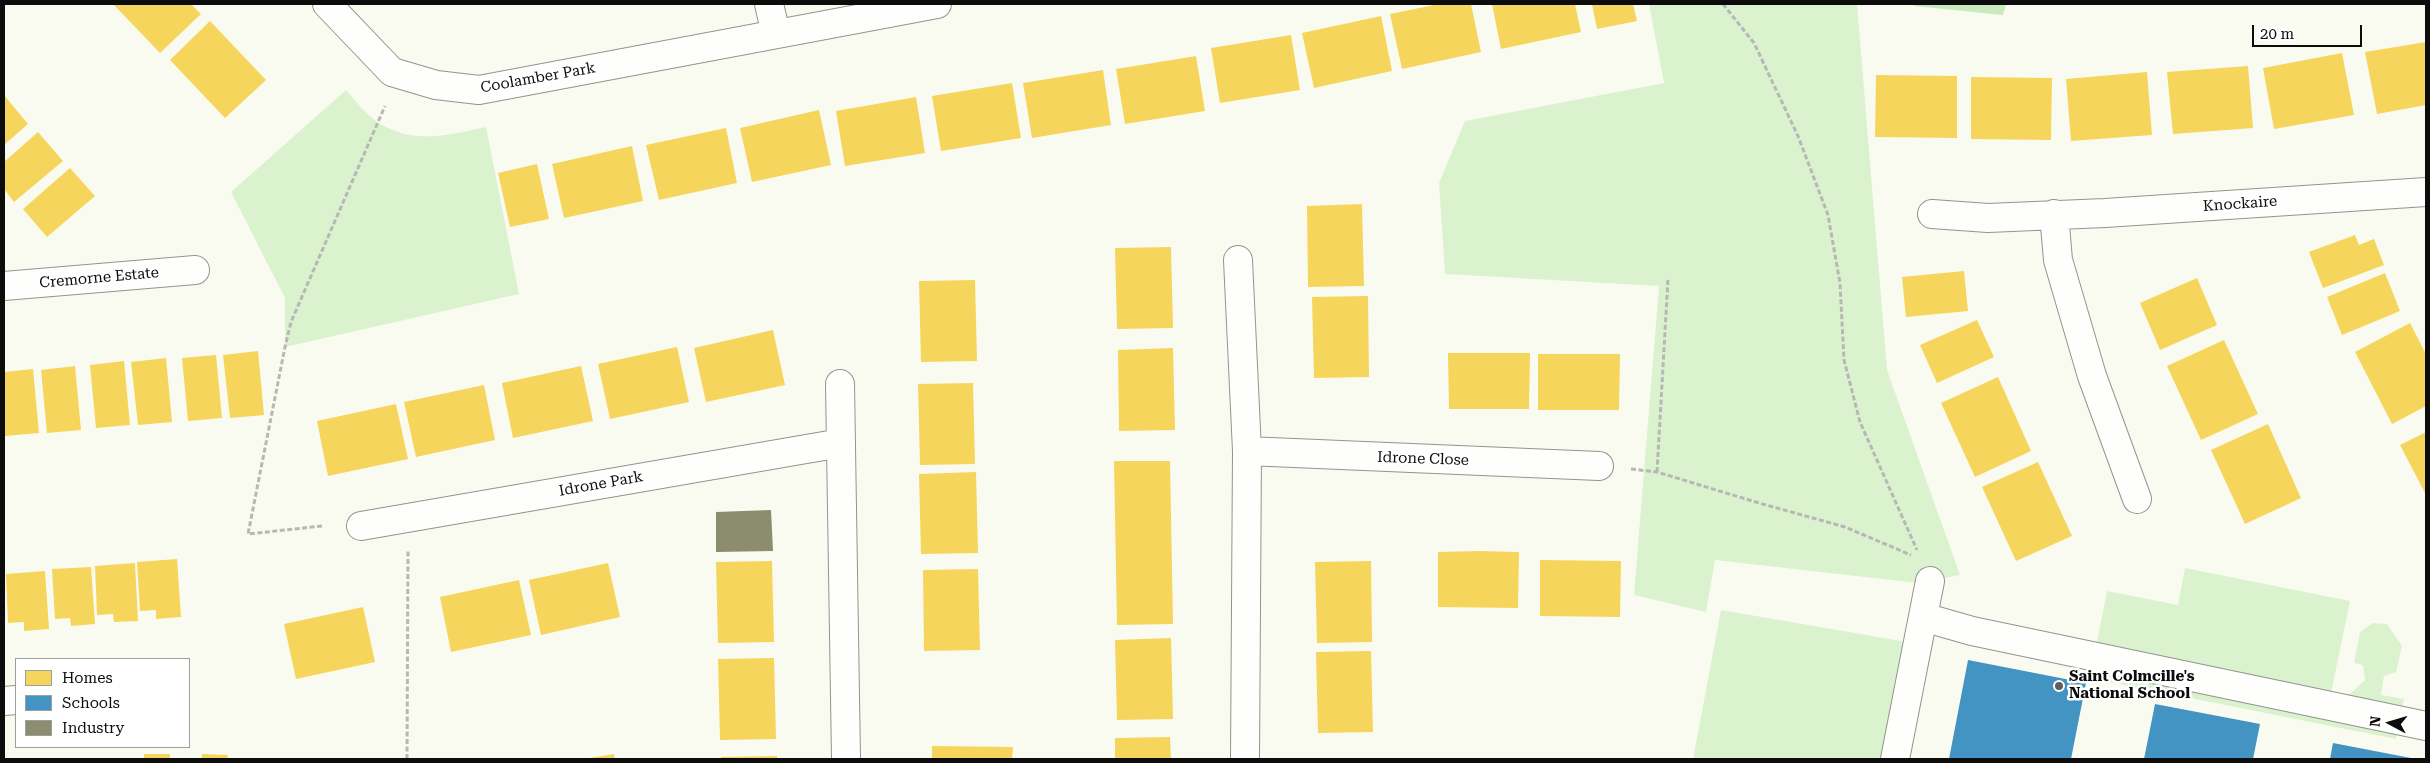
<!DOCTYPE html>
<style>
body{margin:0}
#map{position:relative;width:2430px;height:763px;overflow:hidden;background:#fafbf0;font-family:"Roboto Serif",serif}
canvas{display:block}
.frame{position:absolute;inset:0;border:5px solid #0c0c0c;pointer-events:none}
.legend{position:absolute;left:15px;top:658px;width:175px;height:90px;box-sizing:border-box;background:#fff;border:1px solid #9e9e9e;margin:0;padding:6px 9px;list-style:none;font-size:15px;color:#0c0c0c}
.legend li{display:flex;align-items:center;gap:10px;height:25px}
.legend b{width:25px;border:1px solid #9e9e9e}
.north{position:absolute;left:2365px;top:698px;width:50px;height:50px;-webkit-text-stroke:4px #fff;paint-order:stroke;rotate:276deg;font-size:14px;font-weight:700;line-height:20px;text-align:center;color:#0c0c0c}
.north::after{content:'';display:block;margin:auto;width:18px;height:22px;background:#0c0c0c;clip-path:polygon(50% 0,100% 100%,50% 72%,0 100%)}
.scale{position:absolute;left:2252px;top:25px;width:110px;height:22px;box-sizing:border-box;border:2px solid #0c0c0c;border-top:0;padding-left:6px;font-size:15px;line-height:18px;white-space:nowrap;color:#0c0c0c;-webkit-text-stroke:4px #fff;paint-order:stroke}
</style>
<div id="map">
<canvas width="2430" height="763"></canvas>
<div class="frame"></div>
<ul class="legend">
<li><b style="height:14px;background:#f6d55c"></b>Homes</li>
<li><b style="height:14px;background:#4393c3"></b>Schools</li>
<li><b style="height:14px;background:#8c8c6e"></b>Industry</li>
</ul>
<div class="north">N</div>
<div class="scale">20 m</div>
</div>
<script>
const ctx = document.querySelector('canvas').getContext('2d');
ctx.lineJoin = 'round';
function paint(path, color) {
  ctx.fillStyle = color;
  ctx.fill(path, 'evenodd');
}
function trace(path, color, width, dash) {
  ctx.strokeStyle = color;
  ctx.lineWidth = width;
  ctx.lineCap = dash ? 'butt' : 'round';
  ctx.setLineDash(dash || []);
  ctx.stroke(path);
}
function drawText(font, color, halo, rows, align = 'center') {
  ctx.font = font + ' "Roboto Serif",serif';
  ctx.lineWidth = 5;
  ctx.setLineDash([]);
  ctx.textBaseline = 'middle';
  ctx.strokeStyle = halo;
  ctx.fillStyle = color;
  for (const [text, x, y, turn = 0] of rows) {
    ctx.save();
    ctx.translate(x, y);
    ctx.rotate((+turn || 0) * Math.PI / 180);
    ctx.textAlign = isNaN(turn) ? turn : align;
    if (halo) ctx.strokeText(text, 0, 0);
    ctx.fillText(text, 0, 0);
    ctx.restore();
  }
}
const green = new Path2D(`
 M1649,4h208l30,366 73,205 -42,8 -203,-23 -9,52 -72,-17 25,-309 -214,-12 -6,-91 26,-62 199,-38z
 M346,90c10,11 20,25 33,33 35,22 70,12 107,4l33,167 -234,53v-49l-54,-106z
 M2185,568l165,33 -19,92 19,1 15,-14 -2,-15 -9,-2 6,-31 13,-9 14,1 15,22 -6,26 -12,4 -3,19 23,4 -8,40 -306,-61 17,-87 71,14z
 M1721,610l186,32 -24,117h-190z`);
const forest = new Path2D(`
 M1916,4h90l-3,11 -89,-9z`);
const homes = new Path2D(`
 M113,4h78l10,10 -41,39z
 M1439,4h32l10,48 -79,17 -12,-55z
 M1492,4h83l6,28 -80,17z
 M1592,4h41l4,17 -40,8z
 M1381,16l11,55 -78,17 -12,-55z
 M210,21l56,59 -41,38 -55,-58z
 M1291,35l9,55 -80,13 -9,-55z
 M2426,42v63l-49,9 -12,-62z
 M2342,53l12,62 -80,14 -11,-61z
 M1196,56l9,55 -80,13 -9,-55z
 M2248,66l5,62 -80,6 -6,-62z
 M1103,70l8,55 -79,13 -9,-55z
 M2147,72l5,63 -81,6 -5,-62z
 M1876,75l81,1v62l-82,-1z
 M1971,77l81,1 -1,62 -80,-1z
 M1012,83l9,55 -80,13 -9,-55z
 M4,95l24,29 -24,21z
 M916,97l9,56 -80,13 -9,-55z
 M819,110l12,55 -79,17 -12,-54z
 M726,128l11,55 -78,17 -13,-55z
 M38,132l25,29 -49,41 -10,-13v-27z
 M632,146l11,55 -79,17 -12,-54z
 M537,164l12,55 -39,8 -12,-54z
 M70,168l25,28 -48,41 -24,-28z
 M1362,204l2,82 -56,1 -1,-81z
 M2355,235l4,10 15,-6 10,26 -61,23 -14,-36z
 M1171,247l2,81 -56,1 -2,-81z
 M1964,271l4,40 -62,6 -4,-40z
 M2385,273l15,38 -58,24 -15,-38z
 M2197,278l20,47 -57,25 -20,-47z
 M975,280l2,81 -56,1 -2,-81z
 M1368,296l1,81 -55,1 -2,-81z
 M1977,320l17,37 -57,26 -17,-38z
 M2410,323l16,31v52l-34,18 -37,-72z
 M773,330l12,55 -79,17 -12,-54z
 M2224,340l34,74 -57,26 -34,-74z
 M677,347l12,55 -79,17 -12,-55z
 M1173,348l2,82 -56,1 -1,-81z
 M258,351l6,64 -34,3 -7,-63z
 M1448,353h82l-1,56h-80z
 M1538,354h82l-1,56h-81z
 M216,355l6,63 -34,3 -6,-63z
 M166,358l6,64 -34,3 -7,-63z
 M124,361l6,64 -34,3 -6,-63z
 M75,366l6,64 -34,3 -6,-63z
 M581,366l12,55 -80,17 -11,-55z
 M33,369l6,64 -34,3 -1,-64z
 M1998,377l33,74 -56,26 -34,-74z
 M973,383l2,81 -55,1 -2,-81z
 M484,385l11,55 -79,17 -12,-55z
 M396,404l12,55 -80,17 -11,-55z
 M2268,424l33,74 -56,26 -34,-74z
 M2426,432v63l-26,-50z
 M1114,461h56l3,163 -56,1z
 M2038,462l34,74 -56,25 -34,-74z
 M976,472l2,81 -57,1 -2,-80z
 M1479,551l40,1 -1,56 -80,-1v-55z
 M177,559l4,58 -25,2v-9l-16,1 -3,-49z
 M1540,560l81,1 -1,56 -80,-1z
 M772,561l2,81 -56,1 -2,-81z
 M1371,561l1,81 -55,1 -2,-81z
 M135,563l3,58 -24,1 -1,-8 -16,1 -2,-49z
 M608,563l12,54 -79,18 -12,-55z
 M91,567l4,57 -24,2 -1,-8 -15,1 -3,-50z
 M978,569l2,81 -56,1 -1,-81z
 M45,571l4,58 -25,2v-9l-16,1 -2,-49z
 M519,580l12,55 -80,17 -11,-55z
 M363,607l12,55 -79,17 -12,-55z
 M1171,638l2,81 -56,1 -2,-80z
 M1371,651l2,81 -55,1 -2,-81z
 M774,658l2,81 -56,1 -2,-81z
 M1170,737l1,22h-56v-21z
 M932,746l81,1 -1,12h-80z
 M144,754h26v5h-26z
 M202,754l26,1 -1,4h-25z
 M614,754l1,5h-25v-1z
 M777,756v3h-56v-2z`);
const schools = new Path2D(`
 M1968,660l118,23 -15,76h-122z
 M2155,704l105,20 -7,35h-109z
 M2333,743l78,15v1h-81z`);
const industry = new Path2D(`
 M771,510l2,41 -57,1v-40z`);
const path = new Path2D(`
 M1723,4l31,39 44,93 30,79 12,68 4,77 16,62 57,128
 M1631,469l26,3 102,31 86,24 66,28
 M1657,472l11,-193
 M322,526l-74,8 37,-187 6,-25 94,-216
 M407,759l1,-208`);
const minor = new Path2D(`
 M327,4l65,68 44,13 43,5 458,-86
 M769,4l7,30
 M1932,214l56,4 117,-5 321,-21
 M2054,214l4,46 34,116 45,123
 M1238,260l9,191
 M4,286l191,-16
 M840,384l6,375
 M361,526l480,-83
 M1923,617l49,14 454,95
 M4,701l12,-1
 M1245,759l2,-308 352,15
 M1895,759l35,-178`);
const markers = [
 [2059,686,5,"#5f605c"]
];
const streetNames = [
 ["Coolamber Park",538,78,-10],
 ["Knockaire",2240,204,-4],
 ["Cremorne Estate",99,278,-5],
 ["Idrone Close",1423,459,2],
 ["Idrone Park",601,484,-10]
];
const poiNames = [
 ["Saint Colmcille's",2069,677],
 ["National School",2069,694]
];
paint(green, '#dbf2cf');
paint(forest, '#c8eabc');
paint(homes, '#f6d55c');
paint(schools, '#4393c3');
paint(industry, '#8c8c6e');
trace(minor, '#93948f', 30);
trace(path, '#b7b7b5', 3, [5, 2.5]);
trace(minor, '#fefefd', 28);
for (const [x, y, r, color] of markers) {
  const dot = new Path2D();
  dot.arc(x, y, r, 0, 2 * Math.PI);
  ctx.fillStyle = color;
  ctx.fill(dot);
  trace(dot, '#fff', 2);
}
drawText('15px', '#0c0c0c', '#fff', streetNames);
drawText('bold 15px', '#0c0c0c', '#fff', poiNames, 'left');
</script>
